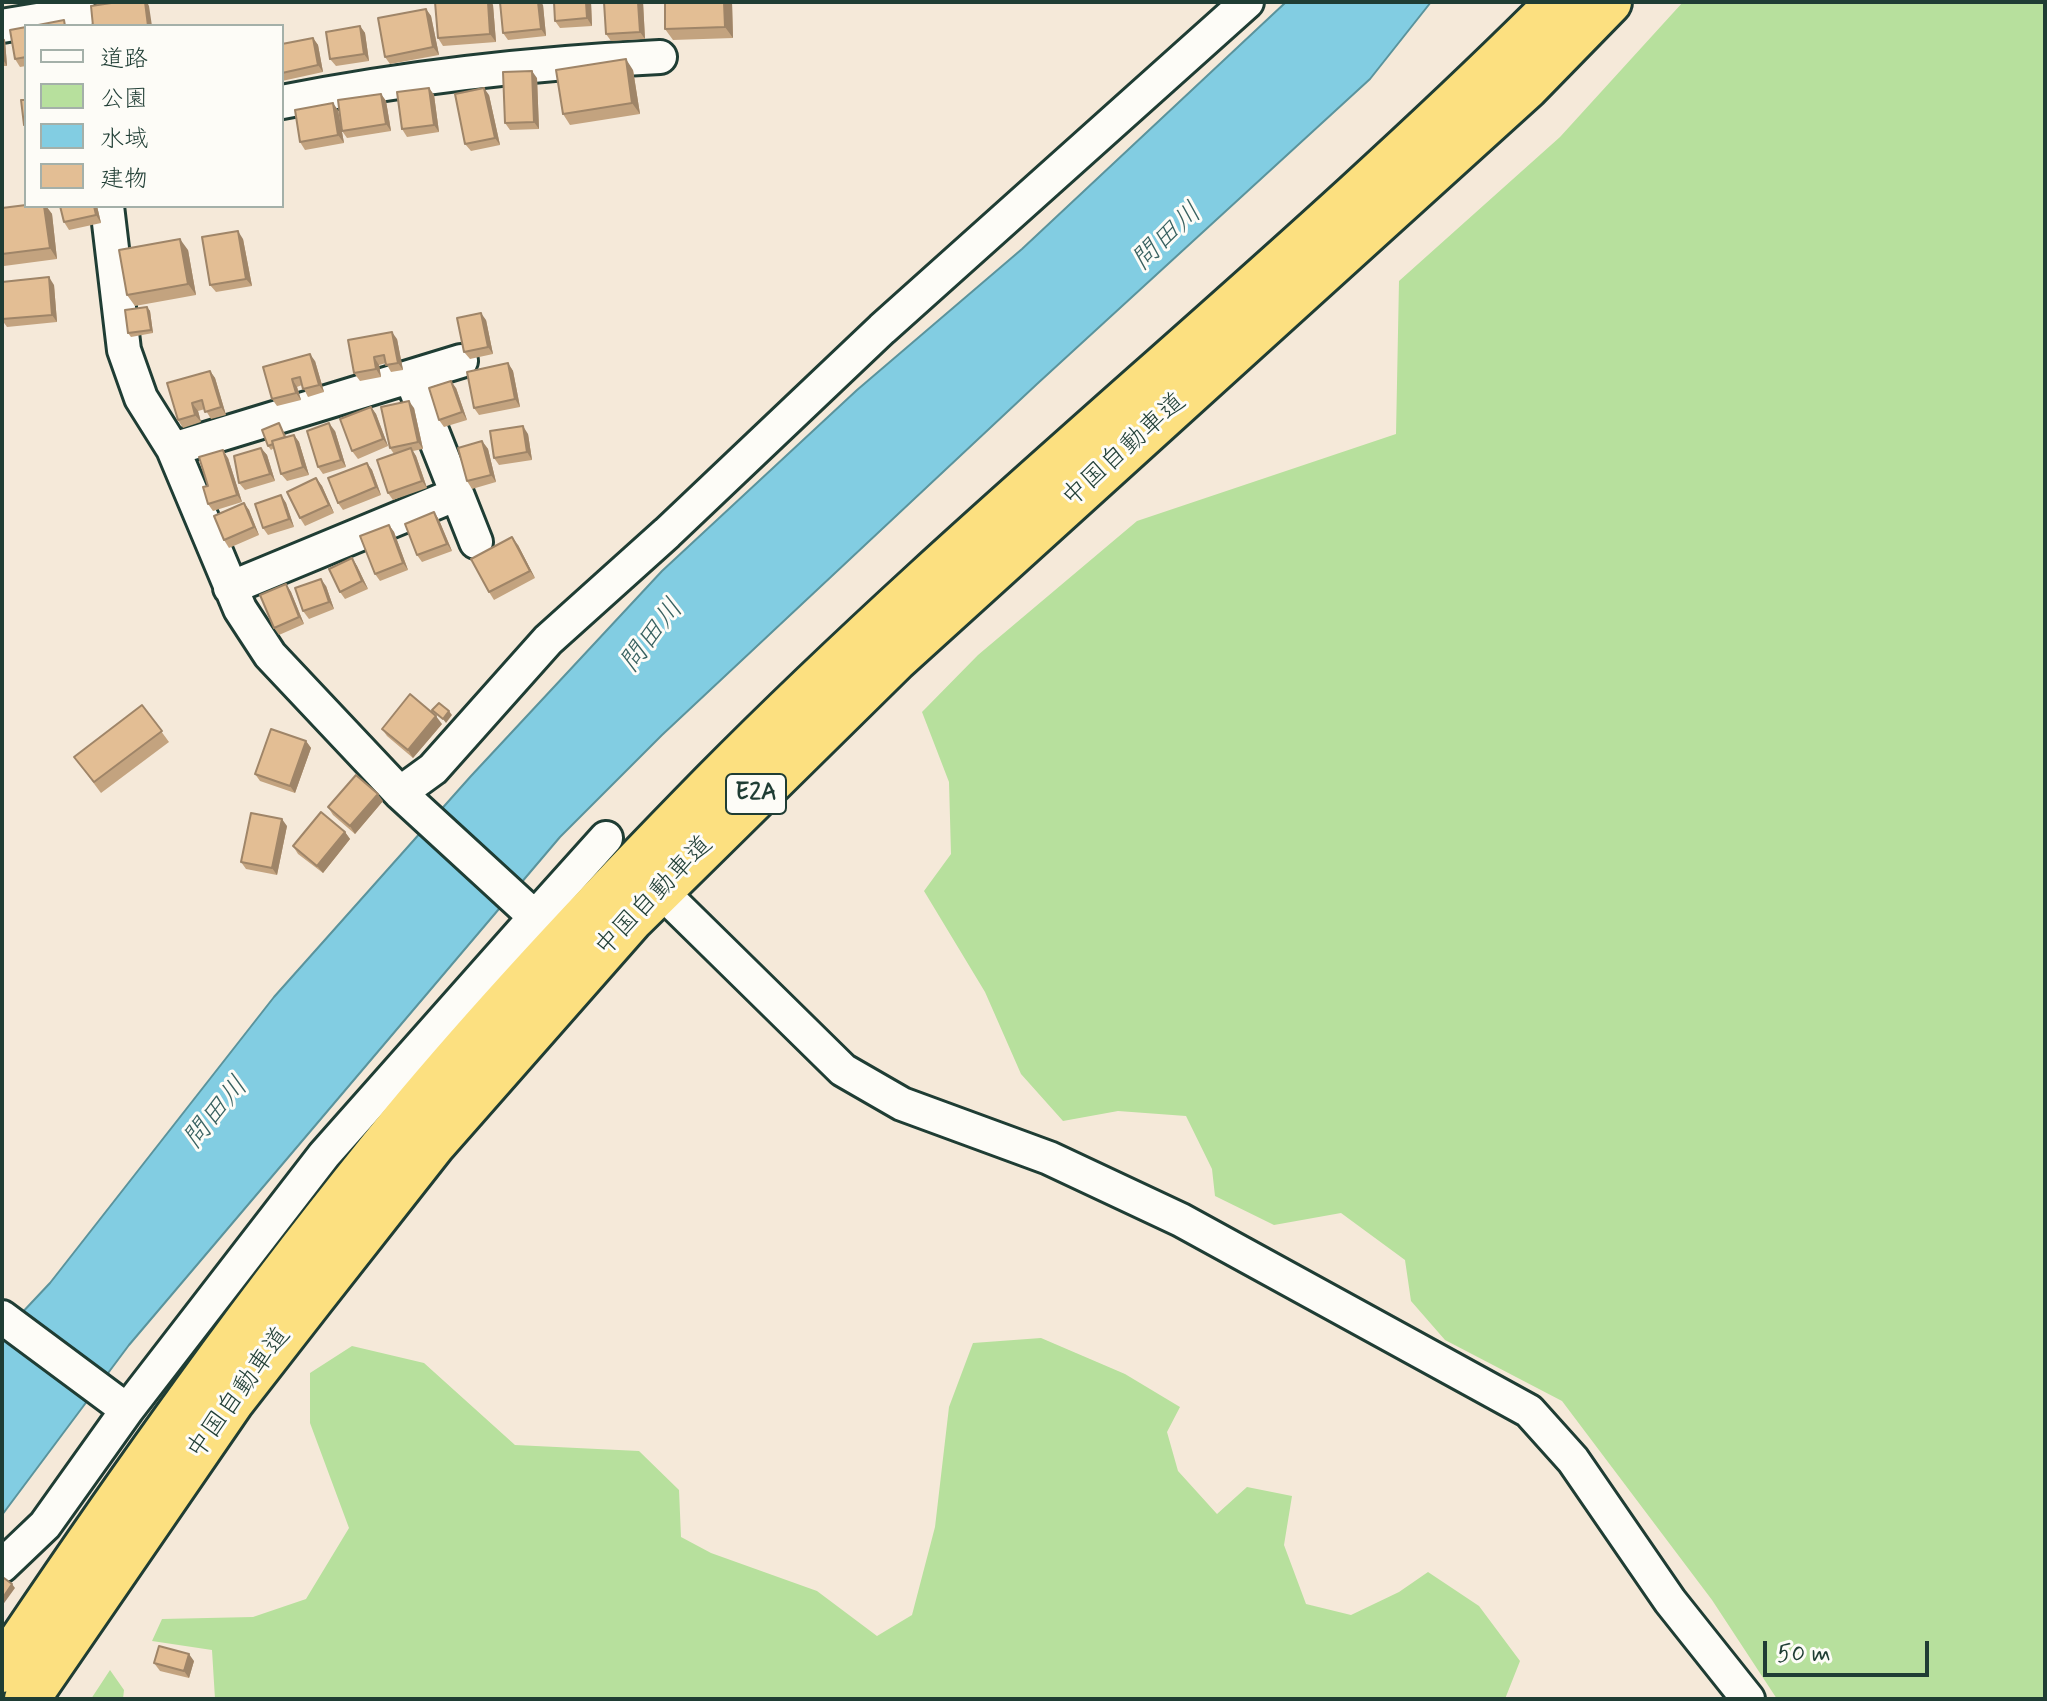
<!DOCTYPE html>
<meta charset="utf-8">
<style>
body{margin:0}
#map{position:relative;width:2047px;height:1701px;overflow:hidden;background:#f5e9d9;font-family:Mynerve,"Klee One",sans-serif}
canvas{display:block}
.frame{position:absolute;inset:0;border:4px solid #1f3d34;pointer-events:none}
.legend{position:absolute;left:24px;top:24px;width:260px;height:184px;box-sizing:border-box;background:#fdfcf7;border:2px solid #a4b0a9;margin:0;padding:10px 14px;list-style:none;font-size:24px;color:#1f3d34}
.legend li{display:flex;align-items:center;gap:16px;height:40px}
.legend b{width:40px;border:2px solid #a4b0a9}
.scale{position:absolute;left:1763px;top:1641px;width:166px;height:36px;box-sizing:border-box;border:4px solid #1f3d34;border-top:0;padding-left:10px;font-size:24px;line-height:28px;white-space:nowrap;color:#1f3d34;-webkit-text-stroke:6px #fdfcf7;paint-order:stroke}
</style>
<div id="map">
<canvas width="2047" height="1701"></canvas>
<div class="frame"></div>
<ul class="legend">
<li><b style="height:10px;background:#fdfcf7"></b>道路</li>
<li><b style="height:22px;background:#b7e09d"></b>公園</li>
<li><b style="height:22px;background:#82cde2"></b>水域</li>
<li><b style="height:22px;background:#e3be94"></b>建物</li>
</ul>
<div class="scale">50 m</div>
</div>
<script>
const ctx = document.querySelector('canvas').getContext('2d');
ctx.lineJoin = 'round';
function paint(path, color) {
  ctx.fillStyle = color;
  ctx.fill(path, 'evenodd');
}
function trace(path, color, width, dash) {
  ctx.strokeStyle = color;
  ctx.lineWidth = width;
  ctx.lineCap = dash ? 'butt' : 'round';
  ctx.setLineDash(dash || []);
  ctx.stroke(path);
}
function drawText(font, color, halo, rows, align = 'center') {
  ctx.font = font + ' Mynerve,"Klee One",sans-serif';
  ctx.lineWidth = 6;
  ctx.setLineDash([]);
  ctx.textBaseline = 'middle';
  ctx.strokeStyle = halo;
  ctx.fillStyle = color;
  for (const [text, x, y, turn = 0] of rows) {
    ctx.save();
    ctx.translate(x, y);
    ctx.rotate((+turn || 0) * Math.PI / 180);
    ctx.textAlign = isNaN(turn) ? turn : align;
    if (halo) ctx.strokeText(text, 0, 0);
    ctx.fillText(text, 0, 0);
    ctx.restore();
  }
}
const green = new Path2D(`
 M1683,2h362v1697h-268l-65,-99 -150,-199 -117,-61 -34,-39 -6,-41 -64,-47 -67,12 -59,-29 -3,-27 -26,-53 -68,-5 -55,10 -42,-47 -36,-82 -61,-101 27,-37 -2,-72 -27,-70 56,-57 159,-134 259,-87 3,-153 161,-144z
 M1041,1338l84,36 55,33 -13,25 11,39 39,43 30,-27 45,9 -8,49 22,59 45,11 48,-23 29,-20 51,34 41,55 -15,38h-1290l-3,-49 -60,-9 10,-22 91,-2 53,-18 43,-71 -39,-105v-50l42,-27 72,17 91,82 124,6 40,39 2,47 30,16 106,38 60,45 35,-21 23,-88 14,-120 24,-64z
 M110,1670l14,20 -1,9h-32z`);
const water = new Path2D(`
 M1286,2h145l-61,77 -333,305 -375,351 -102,102 -431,508 -127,170v-181l48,-51 224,-286 197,-221 191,-205 195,-181 165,-141z`);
const minor = new Path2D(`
 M2,26l78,-13
 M282,102c126,-25 250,-39 378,-45
 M107,206l17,144 17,48 32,51 67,160 30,46 130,138 135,124 71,-79
 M411,378l65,164
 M173,449l288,-88
 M230,588l227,-94
 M400,793l33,-24 115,-129 119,-107 215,-204 365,-327
 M675,905l168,165 59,34 147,54 132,62 348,191 44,49 97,141 78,98
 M2,1317l125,93 -82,115 -43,41
 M127,1410l197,-255 211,-238`);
const highway = new Path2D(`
 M2,1670c126,-188 257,-373 401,-548 98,-118 204,-230 311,-339 270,-273 574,-510 845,-781
 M27,1699l204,-297 81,-104 121,-154 198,-225 264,-260 631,-572 83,-85`);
const wall = new Path2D(`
 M435,2h56l2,3 3,37 -53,4 -5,-8z
 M554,2h37l1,24 -32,2 -5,-7z
 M643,2l2,37 -34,2 -5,-7z
 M665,2h67l1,36 -60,2 -8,-11z
 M543,5l3,31 -38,4 -5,-7z
 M426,9l5,7 8,39 -49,9 -5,-7z
 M360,26l5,7 4,28 -33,5 -6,-7z
 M26,27v39l-6,1 -5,-8z
 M2,36l3,4 2,26h-5z
 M313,38l5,7 5,27 -41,9v-37z
 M633,70l7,44 -70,11 -7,-11z
 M537,78l2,51 -29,1 -5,-7z
 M429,88l5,7 5,37 -32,5 -5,-8z
 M381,94l5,7 5,30 -44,7 -5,-7z
 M489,95l11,50 -29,6 -6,-7z
 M338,110l6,33 -39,7 -5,-8z
 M46,206l6,8 5,45 -53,7 -2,-3v-55z
 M97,206l4,17 -32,7 -5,-8z
 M243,239l9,47 -36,6 -6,-7z
 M188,250l8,45 -61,11 -8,-11z
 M2,282l52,3 3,37 -50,5 -5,-7z
 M147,307l3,4 3,22 -22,4 -3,-4z
 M486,320l7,34 -23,5 -6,-7z
 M397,339l6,31 -12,2 -5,-9 -7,2 2,12 -21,4 -6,-8z
 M315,361l9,31 -16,5 -6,-12 -5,2 4,13 -24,6 -5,-7 -9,-32z
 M508,363l5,8 7,36 -41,8 -5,-7z
 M210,371l5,7 11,37 -15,4 -6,-10 -7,2 3,11 -18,6 -5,-8z
 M456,388l11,32 -23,7 -5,-7z
 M371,407l5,7 12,32 -30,13 -6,-8z
 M414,408l9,41 -10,2 3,5 11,32 -34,12 -5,-7 6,-39 -4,-6z
 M279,423l7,14 8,-2 5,7 10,33 -22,6 -6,-7 -7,-26 -3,2 -3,-4z
 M335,431l11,36 -23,7 -5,-7z
 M528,434l4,26 -33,5 -5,-7z
 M482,441l6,8 8,33 -24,7 -5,-8z
 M261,448l6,7 8,26 -30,9 -6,-7z
 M228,458l14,44 -29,9 -5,-7v-18z
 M367,463l5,7 9,25 -38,15 -5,-7z
 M316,478l6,8 12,27 -29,13 -5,-8z
 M281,495l5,8 8,24 -26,8 -5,-7z
 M244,503l5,7 10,25 -30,13 -5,-8z
 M434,512l5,8 13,31 -30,11 -5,-7z
 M389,525l5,7 14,38 -28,11 -5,-7z
 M518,545l17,33 -41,22 -5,-8z
 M352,558l5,8 11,23 -23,10 -5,-7z
 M286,584l5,8 13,32 -25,11 -5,-7z
 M326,586l8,23 -25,10 -6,-8z
 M142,705l27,37 -68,51 -27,-36z
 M442,724l-29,34 -26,-22 -5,-7z
 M306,741l5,7 -16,45 -35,-12 -5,-7z
 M383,801l-28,33 -22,-19 -5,-8z
 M287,826l-10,49 -31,-6 -5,-7z
 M345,832l5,7 -27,34 -25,-19 -5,-8z
 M194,1661l-5,17 -29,-7 -6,-8z`);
const shadedWall = new Path2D(`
 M145,2h2l2,4 3,20h-4z
 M488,2h3l2,3 3,37 -6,-8z
 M538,2h3l2,3 3,31 -5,-7z
 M586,2h5l1,24 -5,-8z
 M638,2h5l2,37 -5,-7z
 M724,2h8l1,36 -8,-11z
 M426,9l5,7 8,39 -6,-8z
 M360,26l5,7 4,28 -5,-7z
 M2,36l3,4 2,26 -5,-8z
 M313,38l5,7 5,27 -5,-7z
 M626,59l7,11 7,44 -8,-11z
 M532,71l5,7 2,51 -5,-7z
 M429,88l5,7 5,37 -5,-7z
 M484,88l5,7 11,50 -5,-7z
 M381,94l5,7 5,30 -5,-7z
 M333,103l5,7 6,33 -6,-8z
 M44,206h2l6,8 5,45 -7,-11z
 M94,206h3l4,17 -5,-8z
 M238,231l5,8 9,47 -6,-7z
 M180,239l8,11 8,45 -8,-11z
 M49,277l5,8 3,37 -5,-7z
 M147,307l3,4 3,22 -2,-3z
 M481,313l5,7 7,34 -5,-7z
 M392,332l5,7 6,31 -5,-7z
 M310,354l5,7 9,31 -5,-7z
 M374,357l5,8 2,12 -5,-8z
 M508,363l5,8 7,36 -5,-8z
 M210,371l5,7 11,37 -5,-8z
 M292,379l5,8 4,13 -5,-7z
 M451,381l5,7 11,32 -5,-8z
 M409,401l5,7 9,41 -5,-7z
 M192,403l6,8 3,11 -6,-7z
 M371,407l5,7 12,32 -5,-7z
 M329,423l6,8 11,36 -5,-7z
 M523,426l5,8 4,26 -5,-8z
 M294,435l5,7 10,33 -6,-8z
 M482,441l6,8 8,33 -5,-7z
 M261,448l6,7 8,26 -5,-7z
 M411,448l5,8 11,32 -5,-7z
 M223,450l5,8 14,44 -5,-7z
 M367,463l5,7 9,25 -5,-8z
 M316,478l6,8 12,27 -5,-8z
 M281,495l5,8 8,24 -5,-8z
 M244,503l5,7 10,25 -5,-8z
 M434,512l5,8 13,31 -5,-7z
 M389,525l5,7 14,38 -5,-7z
 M512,537l6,8 17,33 -5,-7z
 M352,558l5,8 11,23 -6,-8z
 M321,579l5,7 8,23 -5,-7z
 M286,584l5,8 13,32 -5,-7z
 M449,711l3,4 -6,8 -3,-4z
 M436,716l6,8 -29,34 -5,-8z
 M306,741l5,7 -16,45 -5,-7z
 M378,794l5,7 -28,33 -5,-8z
 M282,819l5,7 -10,49 -5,-7z
 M345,832l5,7 -27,34 -6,-7z
 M12,1584l3,4 -13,18v-7z
 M189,1654l5,7 -5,17 -5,-7z`);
const building = new Path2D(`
 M118,2h27l3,24h-55l-2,-20z
 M435,2h53l2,32 -52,4z
 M500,2h38l3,27 -38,4z
 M554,2h32l1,16 -32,3z
 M604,2h34l2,30 -34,2z
 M665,2h59l1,25 -60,2z
 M426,9l7,38 -48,10 -7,-39z
 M64,20l1,6h-32z
 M360,26l4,28 -34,5 -4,-27z
 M26,27v30l-11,2 -5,-29z
 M313,38l5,27 -36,8v-29z
 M626,59l6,44 -69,11 -7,-44z
 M532,71l2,51 -29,1 -2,-51z
 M429,88l5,37 -32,4 -5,-37z
 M484,88l11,50 -30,6 -10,-50z
 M381,94l5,30 -44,7 -4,-31z
 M21,100h5v24l-2,1z
 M333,103l5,32 -38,7 -5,-32z
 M26,205v1h18l6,42 -48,6v-46z
 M60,206h34l2,9 -32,7z
 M238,231l8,48 -36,6 -8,-48z
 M180,239l8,45 -61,11 -8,-45z
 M49,277l3,38 -50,4v-37z
 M147,307l4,23 -23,3 -3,-23z
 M481,313l7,34 -24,5 -7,-34z
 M392,332l6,31 -12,2 -2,-10 -10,2 2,12 -22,4 -6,-33z
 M310,354l9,31 -16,4 -3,-12 -8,2 4,14 -24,6 -9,-32z
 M508,363l7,36 -41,9 -7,-36z
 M210,371l11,36 -16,5 -3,-12 -10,3 3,12 -17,5 -11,-37z
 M451,381l11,31 -23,8 -10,-32z
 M409,401l9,41 -28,6 -9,-41z
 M371,407l12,32 -31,12 -12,-32z
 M279,423l6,14 -13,4 1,3 -5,2 -6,-16z
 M329,423l12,37 -23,7 -11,-36z
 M523,426l4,26 -33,6 -4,-27z
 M294,435l9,32 -22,7 -9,-33z
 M482,441l9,34 -24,6 -9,-33z
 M261,448l9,26 -31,9 -5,-27z
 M411,448l11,33 -34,12 -11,-33z
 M223,450l14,45 -29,9 -5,-17 5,-1 -9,-29z
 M367,463l9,24 -38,16 -10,-25z
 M316,478l13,27 -29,13 -13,-26z
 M281,495l8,24 -26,9 -8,-24z
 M244,503l10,24 -30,13 -10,-24z
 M434,512l13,32 -30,11 -12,-31z
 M389,525l14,38 -28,11 -15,-38z
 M512,537l18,34 -41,21 -18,-33z
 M352,558l10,23 -22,11 -11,-23z
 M321,579l8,23 -26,9 -8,-23z
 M286,584l13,33 -25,11 -14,-33z
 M410,694l26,22 -28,34 -26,-21z
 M439,703l10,8 -6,8 -11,-9z
 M142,705l20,26 -68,51 -20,-25z
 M271,729l35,12 -16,45 -35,-12z
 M356,775l22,19 -28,32 -22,-19z
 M321,812l24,20 -28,34 -24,-20z
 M251,813l31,6 -10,49 -31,-6z
 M4,1578l8,6 -10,15v-18z
 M159,1646l30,8 -5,17 -30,-8z`);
const shields = [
 [756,794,60]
];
const shieldNames = [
 ["E2A",756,794]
];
const streetNames = [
 ["中国自動車道",1125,451,-42],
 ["中国自動車道",655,897,-46],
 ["中国自動車道",240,1394,-54]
];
const waterNames = [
 ["問田川",1168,238,-43],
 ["問田川",653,637,-52],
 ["問田川",217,1114,-50]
];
paint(green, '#b7e09d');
paint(water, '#82cde2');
trace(water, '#5a939c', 2);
trace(minor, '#1f3d34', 38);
trace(highway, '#1f3d34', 50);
trace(minor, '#fdfcf7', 32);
trace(highway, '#fce080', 44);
paint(wall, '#c3a37f');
paint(shadedWall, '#9f8568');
paint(building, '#e3be94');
trace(building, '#9f8568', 2);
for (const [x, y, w] of shields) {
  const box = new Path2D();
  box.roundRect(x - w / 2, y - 20, w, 40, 6);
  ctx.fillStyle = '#fdfcf7';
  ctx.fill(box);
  trace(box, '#1f3d34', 2);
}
drawText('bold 24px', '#1f3d34', null, shieldNames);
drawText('26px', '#1f3d34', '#fdfcf7', streetNames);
drawText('italic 28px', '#386160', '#fdfcf7', waterNames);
</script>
